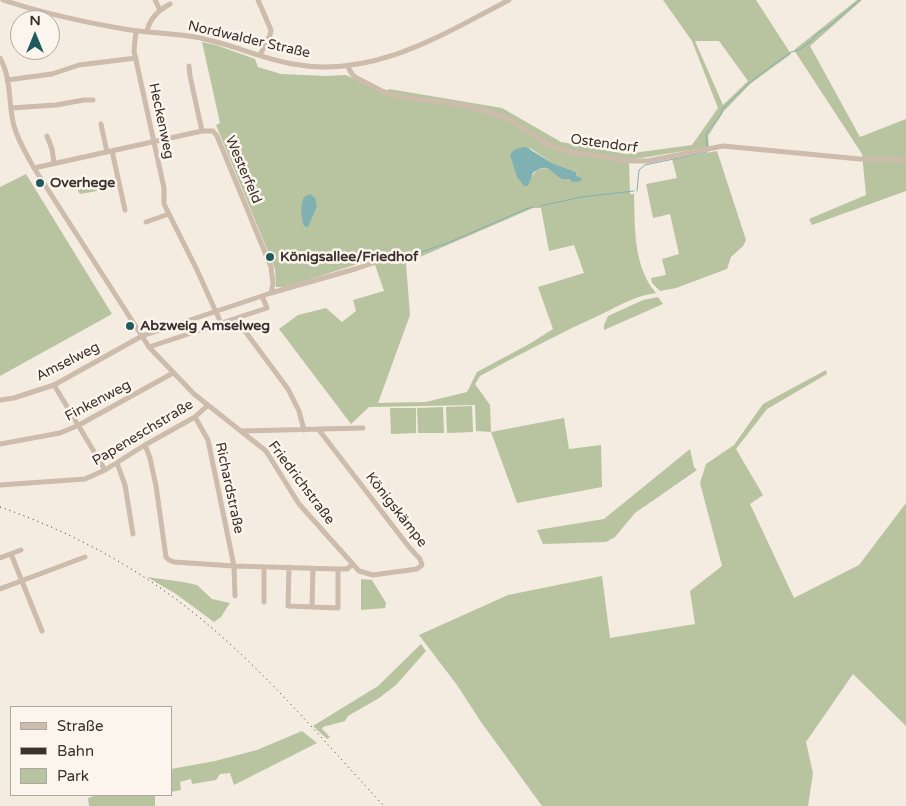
<!DOCTYPE html>
<meta charset="utf-8">
<style>
body{margin:0}
#map{position:relative;width:906px;height:806px;overflow:hidden;background:#f4ebe1;font-family:"Varela Round",sans-serif}
canvas{display:block}
.legend{position:absolute;left:10px;top:706px;width:162px;height:90px;box-sizing:border-box;background:#fbf5ee;border:1px solid #aea6a0;margin:0;padding:6px 9px;list-style:none;font-size:15px;color:#3b302b}
.legend li{display:flex;align-items:center;gap:10px;height:25px}
.legend b{width:25px;border:1px solid #aea6a0}
.north{position:absolute;left:10px;top:10px;width:50px;height:50px;box-sizing:border-box;background:#fbf5ee;border:1px solid #aea6a0;border-radius:50%;rotate:0deg;font-size:14px;font-weight:700;line-height:20px;text-align:center;color:#3b302b}
.north::after{content:'';display:block;margin:auto;width:18px;height:22px;background:#1f5a5e;clip-path:polygon(50% 0,100% 100%,50% 72%,0 100%)}
</style>
<div id="map">
<canvas width="906" height="806"></canvas>
<ul class="legend">
<li><b style="height:6px;background:#cdbbac"></b>Straße</li>
<li><b style="height:6px;background:#3b302b"></b>Bahn</li>
<li><b style="height:14px;background:#b8c4a0"></b>Park</li>
</ul>
<div class="north">N</div>
</div>
<script>
const ctx = document.querySelector('canvas').getContext('2d');
ctx.lineJoin = 'round';
function paint(path, color) {
  ctx.fillStyle = color;
  ctx.fill(path, 'evenodd');
}
function trace(path, color, width, dash) {
  ctx.strokeStyle = color;
  ctx.lineWidth = width;
  ctx.lineCap = dash ? 'butt' : 'round';
  ctx.setLineDash(dash || []);
  ctx.stroke(path);
}
function drawText(font, color, halo, rows, align = 'center') {
  ctx.font = font + ' "Varela Round",sans-serif';
  ctx.lineWidth = 5;
  ctx.setLineDash([]);
  ctx.textBaseline = 'middle';
  ctx.strokeStyle = halo;
  ctx.fillStyle = color;
  for (const [text, x, y, turn = 0] of rows) {
    ctx.save();
    ctx.translate(x, y);
    ctx.rotate((+turn || 0) * Math.PI / 180);
    ctx.textAlign = isNaN(turn) ? turn : align;
    if (halo) ctx.strokeText(text, 0, 0);
    ctx.fillText(text, 0, 0);
    ctx.restore();
  }
}
const green = new Path2D(`
 M663,0h93l35,54 -41,30 -26,27 -16,25 1,11 -80,13 1,34h4c1,34 -1,72 22,99 -21,3 -36,12 -54,21 -42,19 -82,40 -122,62l-5,8 15,21 1,27 73,-14 5,31 32,-4 1,42 -85,16 -26,-71 -15,-1 -1,-26 -106,2 -18,17 -72,-95 19,-14 28,-7 16,14 14,-11 -3,-11 31,-9 -11,-32 -87,28h-10l-1,-18 -59,-144 4,-2 -18,-81 14,3 39,14 3,8 23,7 45,2 20,-1 38,19 5,-5 113,19 59,34 65,12 66,-9 26,-37 -26,-67zM695,41h24l29,40 -25,24zM530,148l22,15 24,9 3,7h3h-20l-11,-10 -7,-1 -7,2 -6,7zM533,208h8l8,43 25,-6 10,28 -46,14 15,42 -22,14 -54,29 -10,20 -41,10 -48,1 32,-88 -4,-52z
 M857,0h5l-52,46 50,91 46,-18v72l-94,34 -3,-6 57,-24 -4,-41 -68,-104z
 M717,151l29,89 -3,6 -12,11 -4,12 -51,19 -16,3 -8,-8 -1,-5 15,-3 -4,-16 17,-5 -9,-40 -17,4 -7,-34 31,-6 -5,-19z
 M26,174l86,140 -112,62v-189z
 M86,179h9l2,12 -17,3 -8,-12z
 M658,297l5,7 -59,26v-5l4,-9 35,-16z
 M826,370l1,4 -60,35 -31,40 27,46 -13,9 44,94 65,-33 47,-62v223l-53,-52 -47,68 7,31 -5,33h-266l-61,-84 -24,-37 -38,-50 89,-40 94,-19 8,62 85,-14 -5,-33 32,-25 -22,-83 6,-19 28,-19 29,-41z
 M472,406l1,26 -26,1 -1,-26z
 M443,407l1,26h-26l-1,-25z
 M390,408h26v25l-25,1z
 M690,449l4,18 3,3 -62,43 -20,24 -9,5 -63,2 -6,-14 67,-11z
 M147,577l36,5 14,3 15,14 18,4 -9,14 -7,5 -38,-28z
 M361,579l11,1 14,23 -1,5 -24,2z
 M421,644l5,7 -30,34 -17,13 -31,18 -3,5 -22,6 -1,2 8,8 -3,2 -14,-13 65,-40z
 M302,731l15,12 -83,42 -4,-12 -10,1 -4,6 -24,4 -1,-5 -11,3 1,8 -10,2v-23l44,-8 42,-11z
 M97,795h58v11h-66l-1,-8z`);
const water = new Path2D(`
 M526,147l26,16 24,9 1,4 5,3 -1,2 -9,1 -2,-3c-1,0 -8,0 -8,0 -12,-6 -13,-18 -29,-6l-5,13h-4l-7,-9 -7,-22c4,-7 9,-7 16,-8z
 M310,194l5,4 2,8 -9,21 -4,-1c-3,-8 -4,-22 0,-29z`);
const stream = new Path2D(`
 M707,146l-1,-12 15,-20 2,-6 31,-29 37,-27 8,-2 13,-10 6,-7 9,-5 33,-28
 M637,191l2,-21 6,-5 62,-13
 M540,206l41,-9 53,-6
 M402,259l48,-17 76,-33 7,-2`);
const minor = new Path2D(`
 M3,0c39,13 80,22 121,29 23,4 48,4 71,8 34,6 65,21 98,27 80,15 149,-29 216,-64
 M155,0l5,10
 M258,0l13,30 -1,5 -10,20
 M136,31l-2,20 30,137v16l33,66 24,53
 M147,32c2,-14 12,-22 23,-28
 M0,58c12,21 8,46 14,68 4,15 13,29 20,42l115,179 45,47 72,57 33,53 60,67 14,4 44,-6 5,-4 -2,-6 -11,-12 -90,-117
 M189,66l1,10 12,55
 M348,67l4,7 3,3 27,14 15,5 65,9 43,12 42,27 23,8 62,9h16l75,-15 137,13 46,1
 M7,80l45,-6 27,-9 57,-7
 M11,108l45,-3 28,-5h9
 M101,124l6,28
 M47,136l5,13 2,14
 M112,151l13,59
 M34,168l168,-37h11l4,5 54,131 2,17 -2,9
 M146,222l23,-8
 M236,319l52,70 11,22 5,19
 M149,347l118,-39 -5,-12
 M54,385l51,85
 M0,400l14,-2 40,-13 88,-49 129,-43 84,-24 45,-15
 M241,431l122,-3
 M0,444l60,-11 19,-8 94,-52
 M145,445l5,13 6,28 10,71 3,3 5,2 60,4 -26,-126 -13,-23
 M117,463l8,22 8,49
 M0,485l85,-6 20,-9 40,-25 50,-28 12,-11
 M11,554l31,77
 M0,558l21,-8
 M289,567l-1,39 50,2v-39
 M0,589l85,-32
 M235,596l-1,-30 104,3h9l6,-5
 M264,602v-35
 M312,607l1,-39`);
const rail = new Path2D(`
 M0,507c78,27 151,68 213,122 62,53 115,117 171,177`);
const markers = [
 [40,183,5,"#1f5a5e"],
 [270,257,5,"#1f5a5e"],
 [130,326,5,"#1f5a5e"]
];
const streetNames = [
 ["Nordwalder Straße",249,40,13],
 ["Heckenweg",161,121,78],
 ["Ostendorf",604,144,8],
 ["Westerfeld",243,170,67],
 ["Amselweg",68,362,-27],
 ["Finkenweg",98,401,-28],
 ["Papeneschstraße",143,433,-31],
 ["Friedrichstraße",301,483,53],
 ["Richardstraße",229,488,78],
 ["Königskämpe",396,510,52]
];
const poiNames = [
 ["Overhege",50,183],
 ["Königsallee/Friedhof",280,257],
 ["Abzweig Amselweg",140,326]
];
paint(green, '#b8c4a0');
paint(water, '#7fb0b2');
trace(stream, '#7fb0b2', 1);
trace(minor, '#cdbbac', 5);
trace(rail, '#3b302b', 1, [1, 4]);
for (const [x, y, r, color] of markers) {
  const dot = new Path2D();
  dot.arc(x, y, r, 0, 2 * Math.PI);
  ctx.fillStyle = color;
  ctx.fill(dot);
  trace(dot, '#fbf5ee', 2);
}
drawText('14px', '#3b302b', '#fbf5ee', streetNames);
drawText('bold 14px', '#3b302b', '#fbf5ee', poiNames, 'left');
</script>
